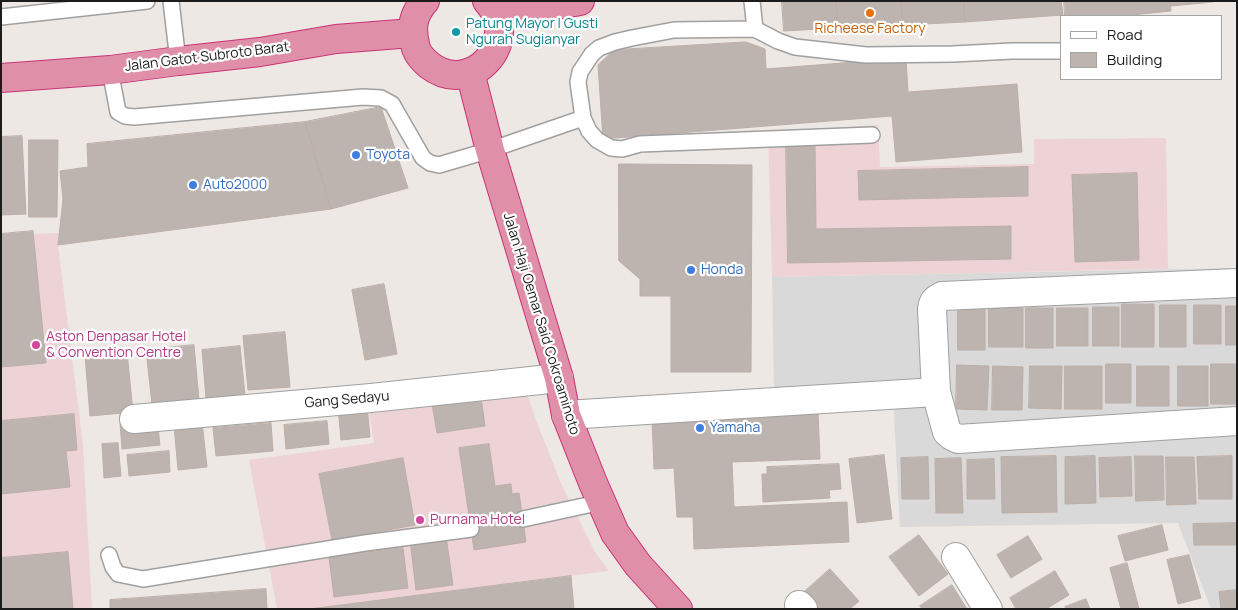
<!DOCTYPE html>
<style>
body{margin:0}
#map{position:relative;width:1238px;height:610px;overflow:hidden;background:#ede8e3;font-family:Manrope,sans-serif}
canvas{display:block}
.frame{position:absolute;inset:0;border:2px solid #1c1c1c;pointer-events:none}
.legend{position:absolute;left:1060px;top:15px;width:162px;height:65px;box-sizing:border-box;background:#fff;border:1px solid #a4a4a4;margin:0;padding:6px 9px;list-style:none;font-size:15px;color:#1c1c1c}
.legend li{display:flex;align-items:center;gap:10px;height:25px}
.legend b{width:25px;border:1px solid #a4a4a4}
</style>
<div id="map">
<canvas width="1238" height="610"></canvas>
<div class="frame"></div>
<ul class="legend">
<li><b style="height:6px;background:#fff"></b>Road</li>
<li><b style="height:14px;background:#bdb4b0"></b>Building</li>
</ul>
</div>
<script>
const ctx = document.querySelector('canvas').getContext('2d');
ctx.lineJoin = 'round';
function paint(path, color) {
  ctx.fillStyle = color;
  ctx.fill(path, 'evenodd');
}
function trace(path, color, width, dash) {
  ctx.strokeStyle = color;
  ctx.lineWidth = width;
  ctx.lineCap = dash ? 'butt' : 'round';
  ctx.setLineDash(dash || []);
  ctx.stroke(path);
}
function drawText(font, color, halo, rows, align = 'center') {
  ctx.font = font + ' Manrope,sans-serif';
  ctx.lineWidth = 4.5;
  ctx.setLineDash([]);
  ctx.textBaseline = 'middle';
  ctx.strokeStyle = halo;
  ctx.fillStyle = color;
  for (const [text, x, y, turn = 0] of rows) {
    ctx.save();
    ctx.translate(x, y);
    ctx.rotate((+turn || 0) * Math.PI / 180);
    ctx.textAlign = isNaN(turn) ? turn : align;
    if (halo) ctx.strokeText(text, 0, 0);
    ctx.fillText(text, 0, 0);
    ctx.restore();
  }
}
const residential = new Path2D(`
 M1237,268v341h-26l-33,-86 -278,4 -7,-131 -119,-4 -2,-115z`);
const commercial = new Path2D(`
 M878,125l2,42 154,-3v-25l132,-1 2,131 -396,8 -4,-145z
 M60,233l-2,12 25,200 9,164h-91v-374z
 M519,370l17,50 27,68 32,64 14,19 -299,38h-33l-28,-149 125,-17 -8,-52z`);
const building = new Path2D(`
 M782,1h54l2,27 -54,3z
 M836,1h65l2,24 -65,3z
 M901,1h63l1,21 -62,3z
 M964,1h97l2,14 -98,7z
 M1064,1h106l1,10 -49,5h-57z
 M1170,1h42l1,1 -42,4z
 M746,42l19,7 1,20 140,-11 2,34 109,-8 5,68 -126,10 -4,-46 -289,23 -5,-74 16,-15z
 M381,107l27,81 -77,21 -26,-87z
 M305,122l26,87 -273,36 5,-46 -3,-28 28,-4 -1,-23z
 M22,136l4,78 -25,1v-78z
 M29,140h29l-1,77h-28z
 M786,143h29l1,86 195,-3v33l-223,4z
 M619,164l133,1 -1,207h-80v-76h-31v-17l-21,-18z
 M1028,167v29l-169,4 -1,-29z
 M1137,173l2,87 -64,2 -3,-87z
 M33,231l13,132 -45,4v-133z
 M384,284l13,70 -32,6 -13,-70z
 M1122,304h32v43h-32z
 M1160,305h26v42h-26z
 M1194,305h27v39h-27z
 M958,306h27v44h-27z
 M1226,306h11v39h-11z
 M1093,307h26v39h-26z
 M989,308h34v39h-34z
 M1026,308h27v40h-27z
 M1057,308h31v38h-31z
 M285,332l5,55 -42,3 -5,-54z
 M194,345l5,55 -47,4 -6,-54z
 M240,346l5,49 -39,3 -4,-48z
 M127,352l6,60 -43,4 -5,-61z
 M1106,364h25v39h-25z
 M1211,364h26v40h-26z
 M957,365l32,1 -2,44 -31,-1z
 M993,366l30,1 -1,43h-30z
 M1030,366h32l-1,43 -32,-1z
 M1065,366h37v43h-37z
 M1137,366h32v40h-32z
 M1178,366h30v40h-30z
 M480,390l5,36 -48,7 -6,-35z
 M367,405l3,32 -29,3 -3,-33z
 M818,412l2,47 -88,3 2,45 113,-5 2,40 -155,7 -1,-32h-16l-3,-49 -20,1 -2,-50z
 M74,414l3,36 -11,1 4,36 -69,7v-73z
 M157,419l3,26 -38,4 -2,-26z
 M327,421l2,23 -43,5 -2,-24z
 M202,422l5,45 -29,3 -4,-45z
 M271,423l2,28 -57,5 -3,-28z
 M118,443l3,33 -17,2 -2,-34z
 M489,444l6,42 16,-2 1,10 7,-1 7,49 -52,8 -15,-102z
 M169,451l1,21 -41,4 -2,-21z
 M884,455l8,64 -35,4 -8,-64z
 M1056,456l1,56 -55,1 -1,-56z
 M1095,456l1,47 -31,1v-47z
 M1135,456h28l1,44 -28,1z
 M1232,456v43h-33l-2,-42z
 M928,457l1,42h-27l-1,-41z
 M1131,457l1,39 -32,1 -1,-39z
 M1166,457h28l2,47 -29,1z
 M403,458l12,67 -83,15 -13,-66z
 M961,458l2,55h-27l-1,-54z
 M994,459l1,40h-28v-39z
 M839,464l2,25 -12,1 1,8 -67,4 -1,-28h5v-7z
 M1237,523v22h-43l-1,-21z
 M1162,525l6,25 -43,11 -7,-25z
 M919,535l29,39 -29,22 -30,-39z
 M446,536l7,49 -37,5 -6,-50z
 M1028,536l14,23 -31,19 -14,-23z
 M403,548l5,40 -74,9 -5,-40z
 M68,552l5,57h-72v-51z
 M1189,555l12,43 -23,6 -11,-44z
 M1127,563l12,46h-18l-11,-41z
 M830,569l29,32 -8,7 1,1h-35l-14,-16z
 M1055,571l14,24 -23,14h-30l-6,-11z
 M571,576l3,33h-264z
 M952,585l15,24h-45l-2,-3z
 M266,589l1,20h-157v-9z
 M1237,590v19h-16l-2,-17z
 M1086,599l4,10h-24l-1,-2z`);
const lane = new Path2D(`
 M171,1l7,60
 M752,1l3,28
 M1,17l146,-16
 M110,70l8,42 7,4 9,1 229,-20 18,1 11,6 31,54 7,5 9,2 51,-15 93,-32
 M872,135l-232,9 -18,5 -11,-1 -14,-8 -8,-9 -6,-13 -5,-36 2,-10 12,-18 7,-6 16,-6 17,-4 42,-8 81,-1 23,12 17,6 71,8 87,-1 59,-3h50
 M523,519l79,-17
 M109,555l4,12 5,7 25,5 222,-36 106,-14`);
const street = new Path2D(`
 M1237,283l-295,13c-7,3 -9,6 -10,13l4,83 11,40 5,4 6,3 279,-18
 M566,415l370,-23
 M134,419l237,-21 188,-20
 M956,557l32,52
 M799,605l4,4`);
const highway = new Path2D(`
 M425,1c-12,14 -14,25 -10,43 1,8 8,16 14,21 42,33 94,-24 58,-64
 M496,16l84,-15
 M470,72l20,78 69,228 7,37 27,68 22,50 23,32 40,44
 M1,78l109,-8 68,-9 82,-9 76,-13 76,-6`);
const markers = [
 [870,13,5,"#e8710a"],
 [456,32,5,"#0f9aa8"],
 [356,155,5,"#3f7fe0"],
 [193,185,5,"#3f7fe0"],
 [691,270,5,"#3f7fe0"],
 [36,345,5,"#d1479c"],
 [700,428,5,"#3f7fe0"],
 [420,520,5,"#d1479c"]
];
const cultureNames = [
 ["Patung Mayor I Gusti",466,24],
 ["Ngurah Sugianyar",466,40]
];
const foodNames = [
 ["Richeese Factory",870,29]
];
const streetNames = [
 ["Jalan Gatot Subroto Barat",207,57,-7],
 ["Jalan Haji Oemar Said Cokroaminoto",541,324,73],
 ["Gang Sedayu",347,400,-5]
];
const shopNames = [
 ["Toyota",366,155],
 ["Auto2000",203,185],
 ["Honda",701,270],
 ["Yamaha",710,428]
];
const hotelNames = [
 ["Aston Denpasar Hotel",46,337],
 ["& Convention Centre",46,353],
 ["Purnama Hotel",430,520]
];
paint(residential, '#dad9da');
paint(commercial, '#edd3d5');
paint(building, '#bdb4b0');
trace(building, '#bdaea6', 1);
trace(lane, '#a0a0a0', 18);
trace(street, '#a0a0a0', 30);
trace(highway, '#ca3178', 30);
trace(lane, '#fff', 15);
trace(street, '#fff', 28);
trace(highway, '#df90a8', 28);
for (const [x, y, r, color] of markers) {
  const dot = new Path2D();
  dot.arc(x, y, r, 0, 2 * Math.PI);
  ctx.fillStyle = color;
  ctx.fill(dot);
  trace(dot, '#fff', 2);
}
drawText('14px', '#0d838f', '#fff', cultureNames, 'left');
drawText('14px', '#c56008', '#fff', foodNames);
drawText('14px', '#1c1c1c', '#fff', streetNames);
drawText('14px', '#366cbe', '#fff', shopNames, 'left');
drawText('14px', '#b23c85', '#fff', hotelNames, 'left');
</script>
